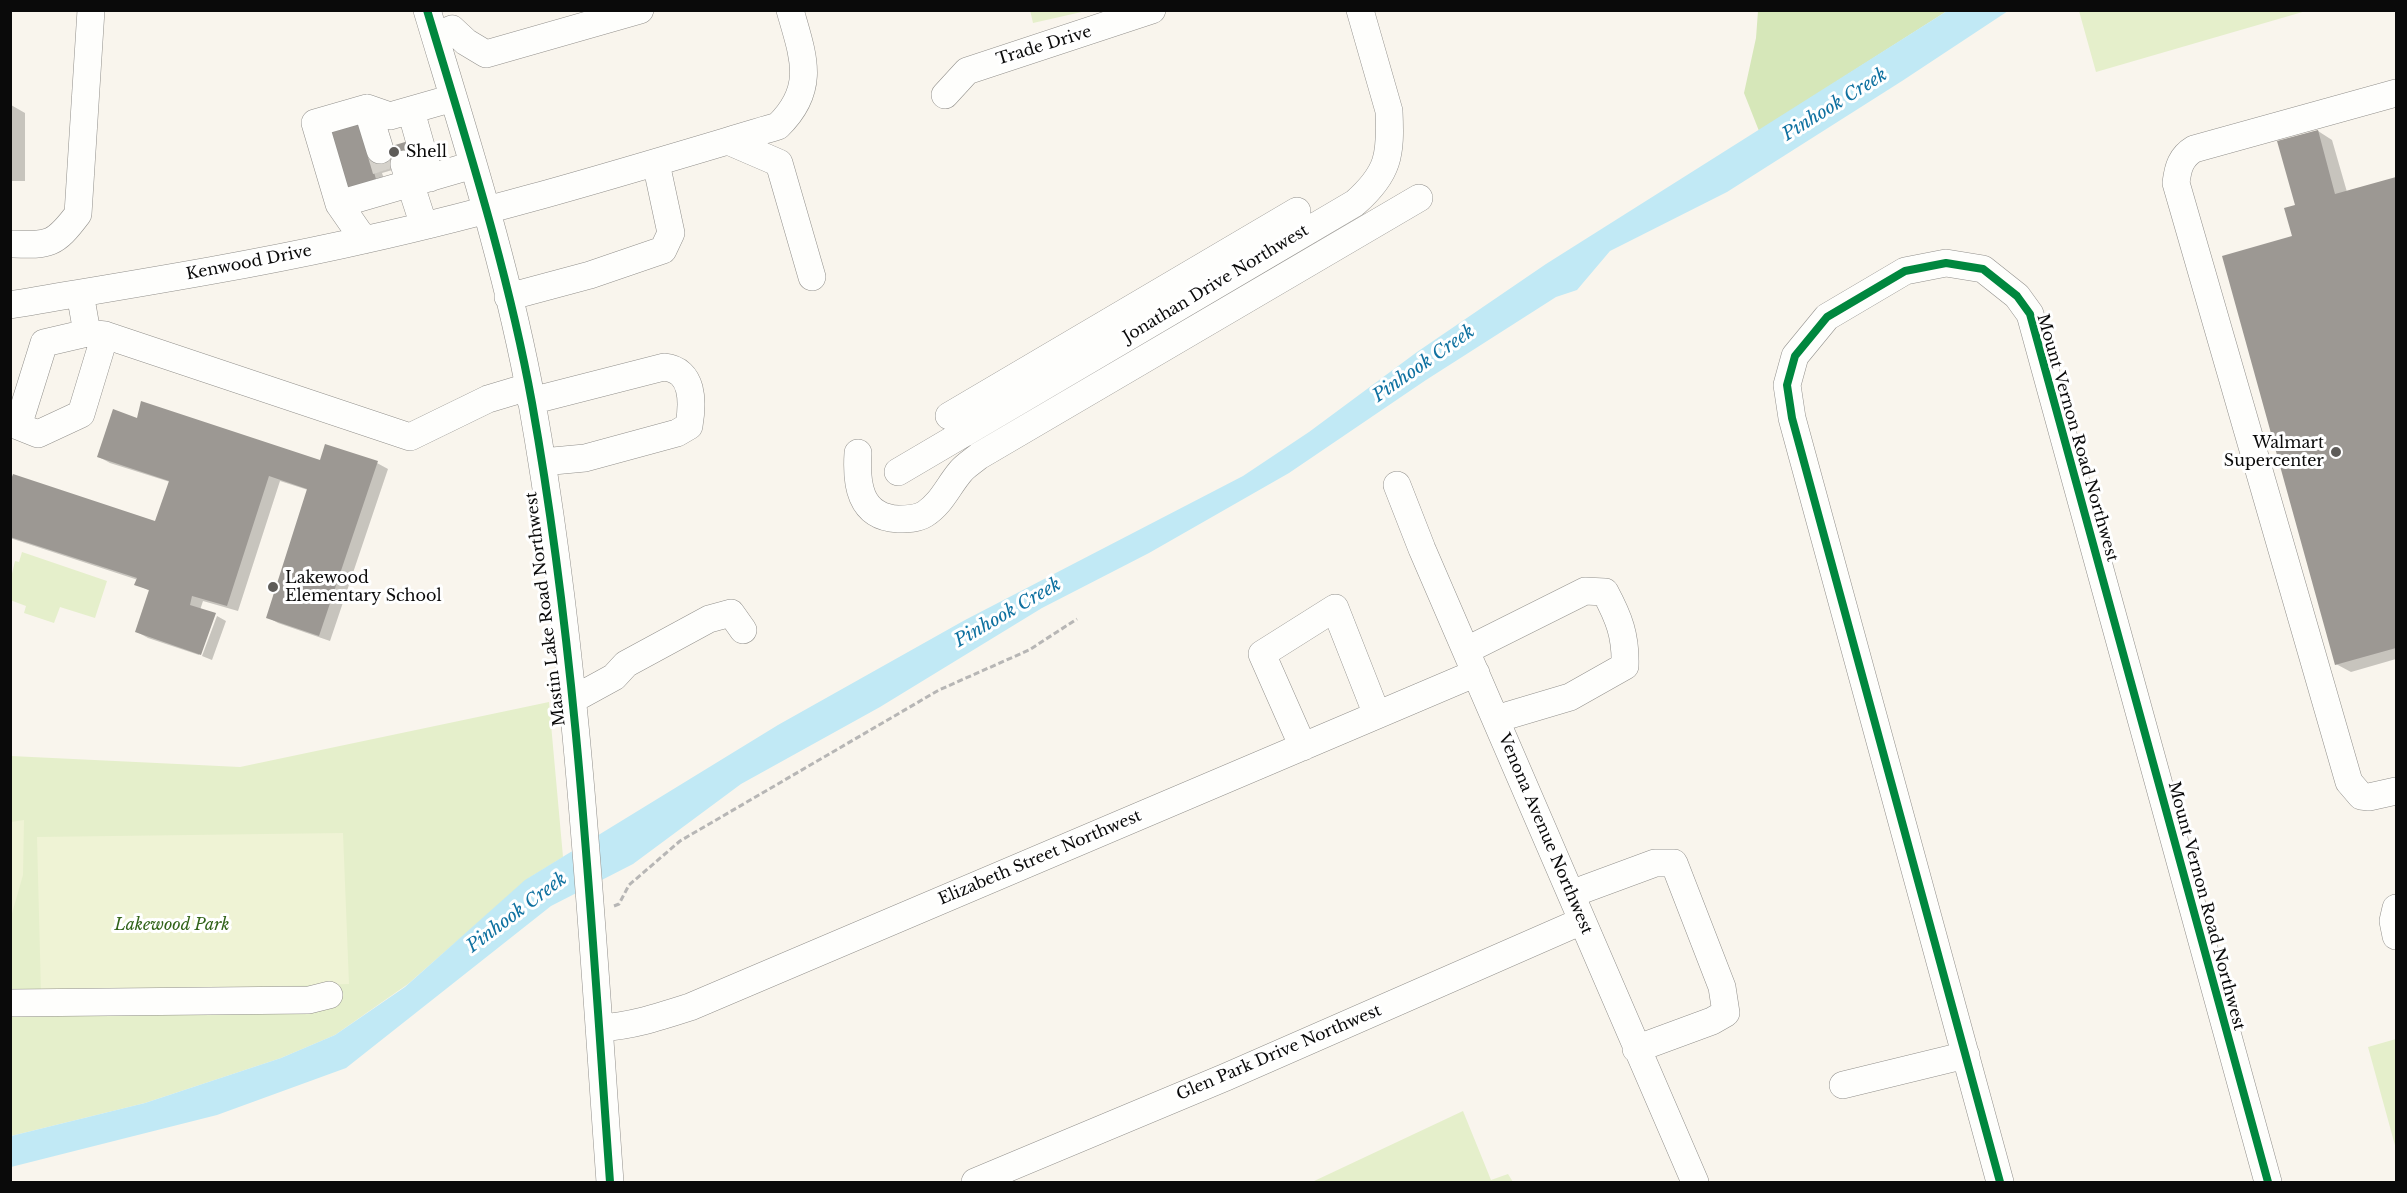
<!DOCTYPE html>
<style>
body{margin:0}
#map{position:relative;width:2407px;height:1193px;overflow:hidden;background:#f9f5ed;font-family:"Libre Baskerville",serif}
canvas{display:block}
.frame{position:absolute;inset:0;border:12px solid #0a0a0a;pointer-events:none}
</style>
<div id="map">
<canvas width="2407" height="1193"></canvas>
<div class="frame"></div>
</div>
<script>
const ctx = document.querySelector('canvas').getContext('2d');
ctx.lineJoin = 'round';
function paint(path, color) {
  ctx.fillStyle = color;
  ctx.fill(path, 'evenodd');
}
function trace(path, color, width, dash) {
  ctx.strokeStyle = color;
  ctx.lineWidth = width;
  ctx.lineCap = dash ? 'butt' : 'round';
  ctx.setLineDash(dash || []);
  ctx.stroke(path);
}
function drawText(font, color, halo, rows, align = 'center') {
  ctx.font = font + ' "Libre Baskerville",serif';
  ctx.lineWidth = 6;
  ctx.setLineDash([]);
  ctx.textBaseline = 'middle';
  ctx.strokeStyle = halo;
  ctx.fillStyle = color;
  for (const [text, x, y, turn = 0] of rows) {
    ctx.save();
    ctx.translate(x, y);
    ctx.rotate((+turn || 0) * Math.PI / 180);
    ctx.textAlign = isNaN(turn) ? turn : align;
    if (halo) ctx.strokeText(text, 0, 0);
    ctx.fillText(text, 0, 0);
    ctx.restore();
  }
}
const green = new Path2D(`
 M1030,10h56v1l-53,12z
 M2079,11v-1l227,1 -210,61z
 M22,552l85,29 -12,37 -35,-11 -6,16 -30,-10 2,-7 -16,-6 1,-22 4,-17 4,1z
 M549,702l14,155 -34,21 -121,106 -73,51 -54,23 -136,45 -134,33v-380l229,11z
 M2396,1039v110l-28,-102z
 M1463,1111l28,69 17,-6 5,8h-201z`);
const forest = new Path2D(`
 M1758,11h189l-188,120 -15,-38 12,-55z`);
const pitch = new Path2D(`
 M24,820l-1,55 -12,42v-95z
 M343,833l6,151 -308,9 -4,-156z`);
const water = new Path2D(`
 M1947,11h61l-106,70 -175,111 -117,59 -33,39 -21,7 -130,83 -137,93 -140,80 -107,55 -162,99 -139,77 -108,80 -82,42 -205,162 -129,47 -206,52v-31l134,-33 136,-45 54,-23 70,-48 120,-107 253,-155 187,-105 278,-144 66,-44 108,-80 129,-88z`);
const shadow = new Path2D(`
 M11,105l14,8v68h-15z
 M332,130l44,23 47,8 -41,12 4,12 -26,8z
 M2318,131l14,9 15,52 49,-14v481l-45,13 -15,-8 -42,-427 3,-31z
 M138,420l182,42 57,1 11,6 -58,172 -52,-18 -11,-6 41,-127 -28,-9 -42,130 -35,-10 -3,9 14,5 -15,40 -51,-17 -11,-6 13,-41 -14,-7 2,-4 -128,-42v-51l146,36 14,-41 -60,-19 -11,-6z
 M217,616l9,5 -14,39 -10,-4z`);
const building = new Path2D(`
 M358,121l18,58 -28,9 -18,-59z
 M2318,130l17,64 61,-17v471l-61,17 -113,-409 70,-20 -8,-28 11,-3 -18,-64z
 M415,139l6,20 -43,13 -6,-20z
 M141,401l179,59 5,-16 53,17 -59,175 -53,-18 41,-129 -38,-13 -42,130 -35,-10 -2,9 26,8 -15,42 -66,-23 14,-42 -15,-5 3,-7 -127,-41v-55l3,-8 142,47 14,-40 -72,-24 16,-48 24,9z`);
const minorTunnel = new Path2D(`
 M380,150l6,20`);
const path = new Path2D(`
 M614,906l5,-2 10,-19 51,-44 259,-151 90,-40 48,-31`);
const minor = new Path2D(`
 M427,10c39,130 81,260 105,393 46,257 59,519 78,779
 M435,36l17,-7 14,13 20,12 154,-44
 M2396,93l-202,56c-13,8 -16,18 -18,34l173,599 12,14 8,1 27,-6
 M945,95l22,-24 185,-61
 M367,108l13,42
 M411,111l19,67
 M728,141l51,22 33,114
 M404,164l20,62
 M339,204l134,-39
 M364,240l-25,-36 -24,-81 52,-15 23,8 63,-18
 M10,244c39,1 44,2 68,-30l13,-204
 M508,297l82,-22 73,-25 8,-17 -15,-70
 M10,305c111,-19 221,-36 331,-60 147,-31 292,-76 437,-119 39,-38 25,-70 12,-116
 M87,333l18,2 305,102 78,-38 40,-12
 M531,401l133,-34c30,3 29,35 25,59l-12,7 -92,25 -43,4
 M949,416l348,-205
 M10,424l8,2 26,-83 43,-10 -7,-40
 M18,426l20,8 43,-20 24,-79
 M858,453c-2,30 1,64 40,66 9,0 19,0 27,-5 17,-11 23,-28 36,-43 4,-5 12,-10 18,-15l440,-258
 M898,472l457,-269c34,-30 36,-48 34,-92l-29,-101
 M1397,485l25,64 273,633
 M1467,650l118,-59 20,1c14,26 21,44 20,74l-55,31 -74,22
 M572,700l42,-23 12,-13 83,-45 22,-6 12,17
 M1303,747l-41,-93 73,-46 42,107
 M1571,894l84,-31h19l48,124 4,26 -14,8 -76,28
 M2396,908l-3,13 3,15
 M10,1003l299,-3 20,-5
 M599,1028c33,-2 60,-11 91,-21l786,-334
 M1843,1085l123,-30
 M975,1182l251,-105 356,-156
 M2000,1182l-208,-764 -5,-33 8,-29 32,-39 78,-46 41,-8 37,6 34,27 13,18 238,868`);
const cycleway = new Path2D(`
 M427,10c39,130 81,260 105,393 46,257 59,519 78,779
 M2000,1182l-208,-764 -5,-33 8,-29 32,-39 78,-46 41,-8 37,6 34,27 13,18 238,868`);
const markers = [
 [394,152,6,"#5e5c59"],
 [2336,452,6,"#5e5c59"],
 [273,587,6,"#5e5c59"]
];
const streetNames = [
 ["Trade Drive",1044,46,-17],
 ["Kenwood Drive",249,263,-11],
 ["Jonathan Drive Northwest",1216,284,-31],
 ["Mount Vernon Road Northwest",2077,438,74],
 ["Mastin Lake Road Northwest",546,609,-97],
 ["Venona Avenue Northwest",1545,834,67],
 ["Elizabeth Street Northwest",1040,858,-23],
 ["Mount Vernon Road Northwest",2206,906,75],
 ["Glen Park Drive Northwest",1279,1053,-23]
];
const poiNames = [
 ["Shell",406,152],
 ["Walmart",2324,443,"right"],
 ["Supercenter",2324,461,"right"],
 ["Lakewood",285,578],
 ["Elementary School",285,596]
];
const parkNames = [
 ["Lakewood Park",172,925]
];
const waterNames = [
 ["Pinhook Creek",1835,105,-32],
 ["Pinhook Creek",1424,364,-35],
 ["Pinhook Creek",1008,613,-30],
 ["Pinhook Creek",517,913,-37]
];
paint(green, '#e5efcb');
paint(forest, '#d6e7b9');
paint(pitch, '#eff3d5');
paint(water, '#c1e9f5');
paint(shadow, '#0003');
paint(building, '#9c9893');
trace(minorTunnel, '#d5d2cb', 27, [27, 14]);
trace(minor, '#92908c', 28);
trace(path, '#b7b6b5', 3, [6, 3]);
trace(minor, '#fefefc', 27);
trace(cycleway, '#00873e', 8);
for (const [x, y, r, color] of markers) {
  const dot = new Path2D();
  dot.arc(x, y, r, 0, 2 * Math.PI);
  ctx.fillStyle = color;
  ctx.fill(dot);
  trace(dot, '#fff', 2);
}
drawText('16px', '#0a0a0a', '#fff', streetNames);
drawText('16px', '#0a0a0a', '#fff', poiNames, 'left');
drawText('italic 16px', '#316319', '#fff', parkNames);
drawText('italic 18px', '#0f71a0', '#fff', waterNames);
</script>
